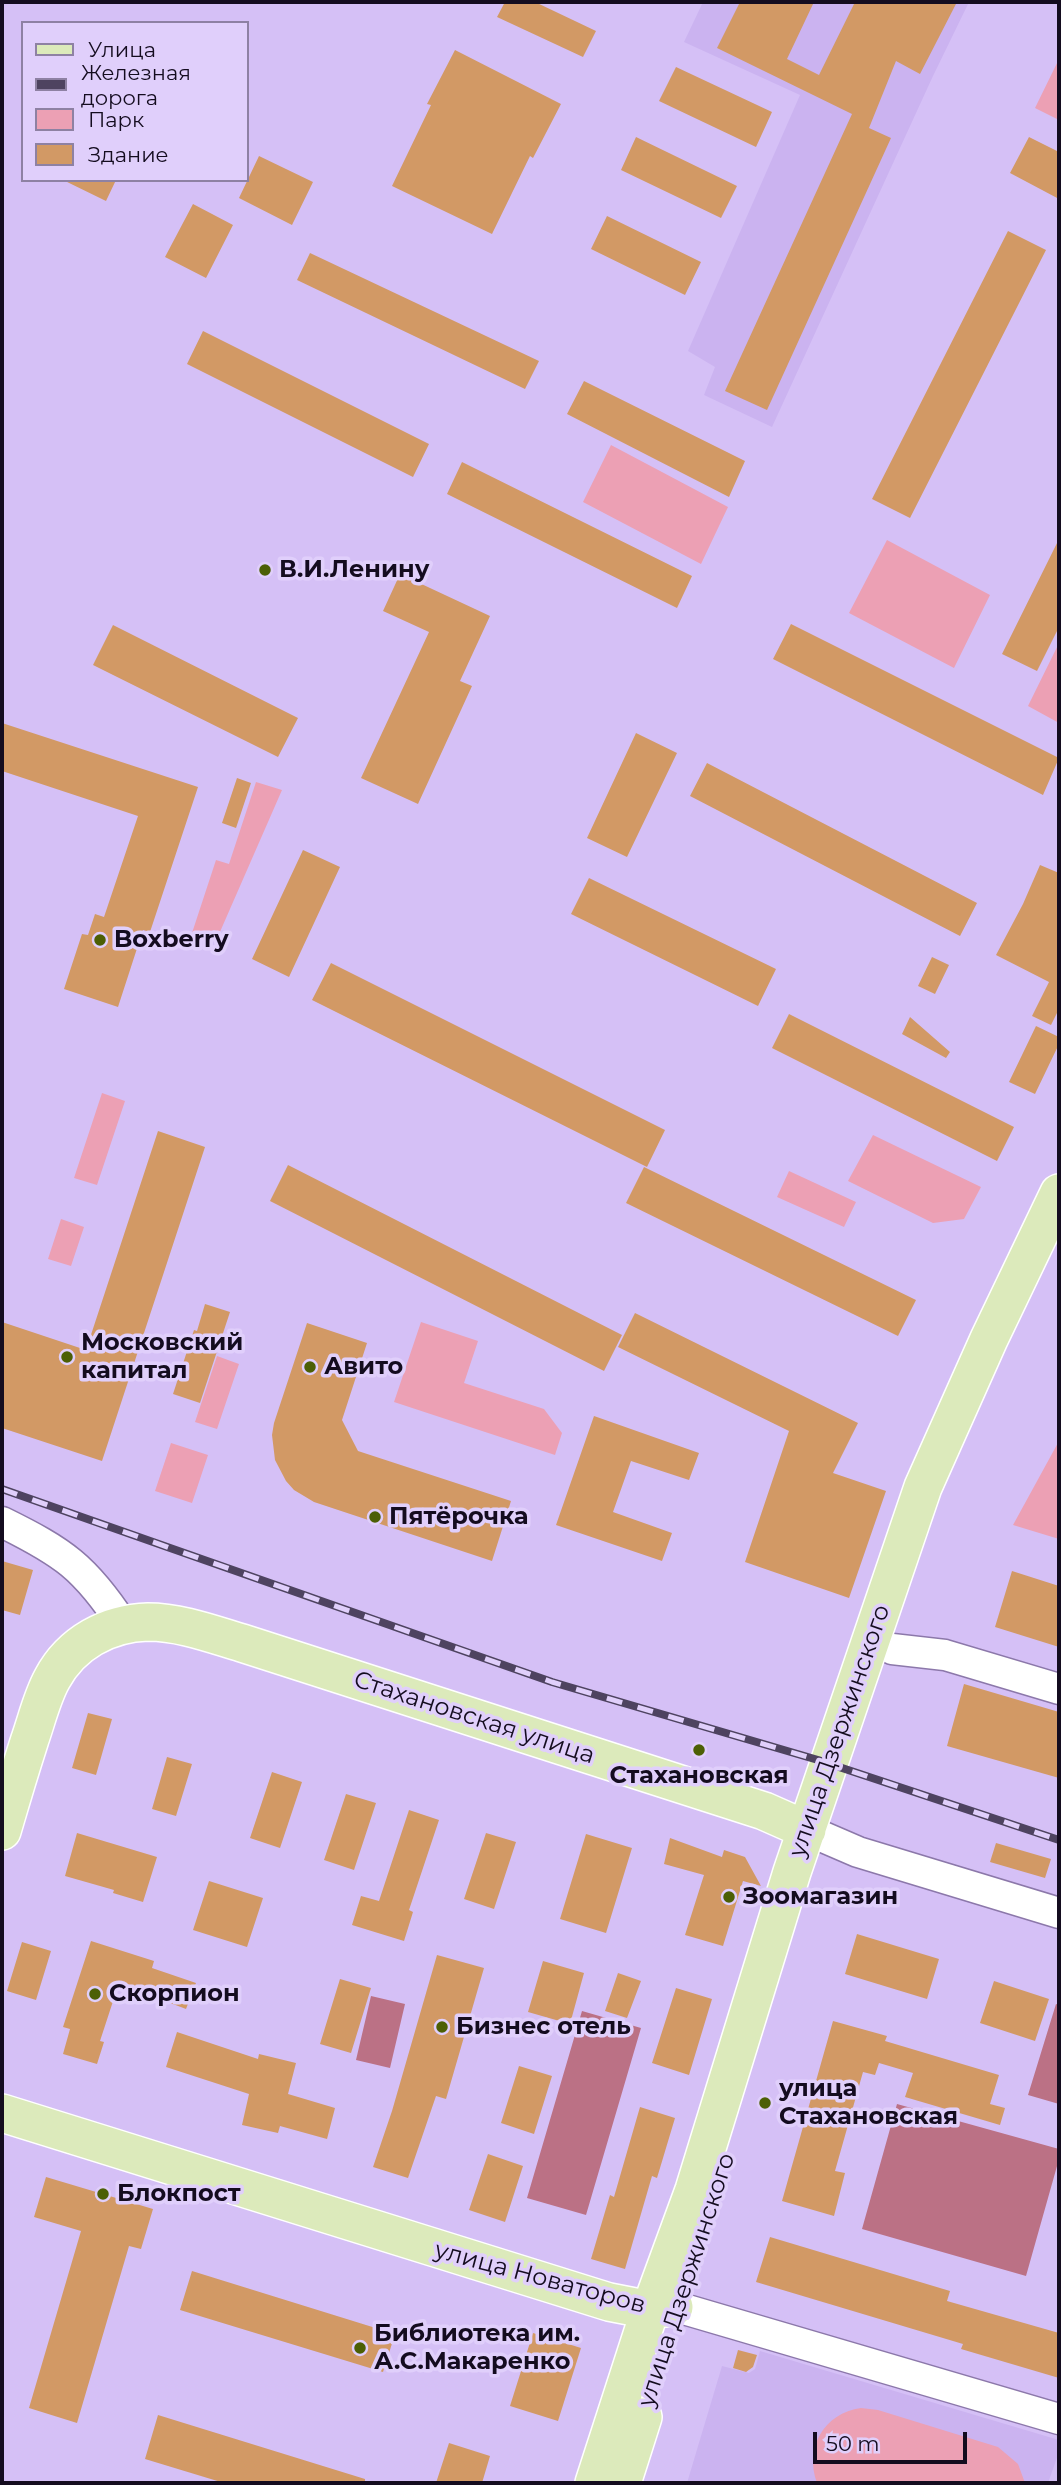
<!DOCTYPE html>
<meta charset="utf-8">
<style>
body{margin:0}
#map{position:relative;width:1061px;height:2485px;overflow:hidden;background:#d5c0f6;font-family:Montserrat,sans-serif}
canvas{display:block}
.frame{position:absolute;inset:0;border:4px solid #140c1f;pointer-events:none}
.legend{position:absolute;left:21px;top:21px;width:228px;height:161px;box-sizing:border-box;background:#e0cffb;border:2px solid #8e81a3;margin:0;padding:9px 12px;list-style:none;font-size:21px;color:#140c1f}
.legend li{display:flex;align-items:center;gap:14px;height:35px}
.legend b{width:35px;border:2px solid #8e81a3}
.scale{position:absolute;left:813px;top:2432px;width:154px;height:32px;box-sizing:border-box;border:4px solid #140c1f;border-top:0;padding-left:9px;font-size:21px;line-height:24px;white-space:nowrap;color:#140c1f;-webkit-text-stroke:5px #e0cffb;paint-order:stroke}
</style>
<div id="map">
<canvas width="1061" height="2485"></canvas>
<div class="frame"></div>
<ul class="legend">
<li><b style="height:9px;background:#dceabb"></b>Улица</li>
<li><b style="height:9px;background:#4e4360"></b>Железная дорога</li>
<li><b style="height:19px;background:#eca0b4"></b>Парк</li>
<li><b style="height:19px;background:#d29965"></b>Здание</li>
</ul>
<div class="scale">50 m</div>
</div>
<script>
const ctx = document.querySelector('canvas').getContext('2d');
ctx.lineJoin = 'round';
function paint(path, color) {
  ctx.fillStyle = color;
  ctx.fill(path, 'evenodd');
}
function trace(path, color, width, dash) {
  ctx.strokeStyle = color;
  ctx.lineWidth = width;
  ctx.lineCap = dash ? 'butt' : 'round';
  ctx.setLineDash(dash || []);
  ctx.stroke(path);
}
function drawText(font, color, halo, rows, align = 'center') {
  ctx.font = font + ' Montserrat,sans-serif';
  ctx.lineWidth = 7;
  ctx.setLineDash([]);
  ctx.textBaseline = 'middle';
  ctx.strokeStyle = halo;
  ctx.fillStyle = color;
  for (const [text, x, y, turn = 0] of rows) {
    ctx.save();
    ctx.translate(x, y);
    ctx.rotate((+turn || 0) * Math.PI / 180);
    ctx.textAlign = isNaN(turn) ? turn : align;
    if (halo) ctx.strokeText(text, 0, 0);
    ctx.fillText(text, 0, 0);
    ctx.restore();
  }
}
const built = new Path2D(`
 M703,2h266l-36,74 -161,351 -68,-32 11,-28 -27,-16 112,-256 -116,-53z
 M760,2351l299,89v12l-11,31h-361l35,-117 27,7 6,-4z`);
const green = new Path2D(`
 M1059,59v61l-24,-12z
 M611,445l117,62 -27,57 -118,-62z
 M887,540l103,55 -36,73 -105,-55z
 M1059,643v80l-31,-17z
 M256,782l26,8 -66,151 -24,-8 24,-73 13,4z
 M102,1093l23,8 -28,84 -23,-7z
 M873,1135l108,52 -17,32 -31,4 -85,-42z
 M789,1171l67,31 -12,25 -67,-30z
 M61,1219l23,8 -13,39 -23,-7z
 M421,1322l57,19 -14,42 80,26 18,24 -7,22 -161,-53z
 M217,1356l22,8 -22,65 -22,-7z
 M1059,1441v98l-46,-14z
 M171,1443l37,12 -16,48 -37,-12z
 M861,2408l17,2 120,37 20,17 7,19h-208c-13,-35 7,-70 44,-75z`);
const forest = new Path2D(`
 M371,1996l34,8 -15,64 -34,-8z
 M1056,2004l3,1v99l-31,-9z
 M582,2011l59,17 -55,187 -59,-17z
 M897,2104l162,45v10l-33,117 -164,-47z`);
const building = new Path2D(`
 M505,2h30l61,29 -13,26 -86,-40z
 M740,2h74l-27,57 32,16 36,-73h102l-37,72 -24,-13 -27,67 22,10 -124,272 -42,-19 127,-277 -135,-66z
 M455,50l106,54 -28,54 -3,-2 -38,78 -100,-48 39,-81 -4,-1z
 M676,67l96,45 -16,35 -97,-46z
 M636,137l101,49 -16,32 -100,-48z
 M1029,137l30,15v47l-49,-26z
 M259,156l54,26 -21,43 -53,-27z
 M63,180h53l-10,21z
 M193,204l40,21 -27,53 -41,-21z
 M607,216l94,46 -16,33 -94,-46z
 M1008,231l38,19 -136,268 -38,-19z
 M310,253l229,108 -14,28 -228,-109z
 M203,331l226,113 -16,33 -226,-113z
 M584,381l161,80 -16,36 -162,-83z
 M462,462l230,114 -15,32 -230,-114z
 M1059,539v88l-22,44 -35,-17z
 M400,574l90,42 -30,65 12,5 -54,118 -57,-26 68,-146 -46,-21z
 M791,624l268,134 -16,37 -270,-136z
 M113,625l185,93 -20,39 -185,-92z
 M2,723l196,64 -48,145 -7,-2 -25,77 -54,-18 18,-55 6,1 7,-21 9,3 34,-101 -136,-45z
 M636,733l41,20 -50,104 -40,-19z
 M707,763l270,140 -17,33 -270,-140z
 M237,778l14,5 -15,45 -14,-5z
 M303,850l37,17 -51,110 -37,-18z
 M1040,865l19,8v136l-8,16 -19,-9 17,-34 -53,-27 27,-51z
 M589,878l187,91 -18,37 -187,-92z
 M932,957l17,8 -14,29 -17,-8z
 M331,963l334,167 -18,37 -335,-167z
 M789,1014l225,113 -17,34 -225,-113z
 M910,1017l40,35 -4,6 -44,-24z
 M1036,1026l23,11v7l-24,50 -26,-12z
 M158,1131l47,16 -103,314 -100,-33v-106l84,28z
 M288,1165l334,170 -18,36 -334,-170z
 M644,1167l272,133 -18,36 -272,-133z
 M205,1304l25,8 -30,91 -27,-9 21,-64 3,1z
 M635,1313l223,110 -25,50 53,18 -37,107 -104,-36 44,-131 -171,-84z
 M307,1323l60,20 -25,77 16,31 153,50 -19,60 -178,-59 -20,-12 -8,-9 -11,-21 -3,-25 2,-12z
 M594,1416l105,37 -10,27 -58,-19 -18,51 59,21 -10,28 -106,-36z
 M2,1561l31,9 -13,45 -18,-5z
 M1012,1571l47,15v61l-64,-20z
 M964,1684l95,28v66l-112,-32z
 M88,1713l24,6 -16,56 -24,-7z
 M167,1757l25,7 -16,52 -24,-7z
 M272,1772l30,10 -22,66 -30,-10z
 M346,1794l30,9 -22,67 -30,-10z
 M409,1810l30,10 -30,90 4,2 -9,29 -52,-16 9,-29 18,5z
 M77,1833l80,24 -14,45 -30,-9 1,-3 -49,-14z
 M486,1833l30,9 -22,67 -30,-10z
 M586,1834l46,14 -26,85 -46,-14z
 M670,1838l52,19 2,-7 21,7 16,29 -18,-5 -20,65 -38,-11 19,-60 -40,-11z
 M996,1843l55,16 -6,19 -55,-16z
 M209,1881l54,17 -16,49 -54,-17z
 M857,1934l82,25 -12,40 -82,-25z
 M91,1941l63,20 -2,7 44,15 -10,26 -42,-16 -1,5 -26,-9 -17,52 4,1 -7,22 -34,-10 7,-25 -7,-2z
 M22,1942l29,9 -15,49 -29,-9z
 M437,1955l47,13 -38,131 -10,-3 -28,82 -35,-11 19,-56z
 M543,1961l41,12 -14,51 -42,-12z
 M618,1973l23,8 -14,37 -22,-7z
 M340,1979l31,9 -20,65 -31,-9z
 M994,1981l55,18 -14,42 -55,-18z
 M676,1988l36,11 -23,76 -37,-12z
 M833,2021l54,15 -2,5 114,34 -9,29 15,4 -5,17 -95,-28 8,-24 -34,-10 -4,12 -12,-3 -28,99 10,2 -11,43 -52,-15z
 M177,2032l81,27 1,-5 37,9 -8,31 47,14 -8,31 -47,-13 -2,7 -36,-8 7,-31 -83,-27z
 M519,2066l33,10 -18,58 -33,-11z
 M640,2107l35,11 -18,60 -5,-2 -27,93 -34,-10 19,-64 4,2z
 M488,2154l35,12 -18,56 -36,-12z
 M46,2177l107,32 -12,40 -12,-3 -52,177 -48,-15 52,-177 -47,-14z
 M770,2237l180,54 -3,10 112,32v45l-98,-29 2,-5 -207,-62z
 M192,2271l203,63 -12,38 -203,-62z
 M533,2333l48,15 -23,73 -48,-15z
 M738,2350l19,5 -4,12 -7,5 -13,-4z
 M158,2415l207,64v4h-141l-79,-24z
 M449,2443l41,13 -8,27h-46z`);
const minor = new Path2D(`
 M2,1522c61,30 83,45 121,103
 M892,1649l53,6 114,34
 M807,1830l51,22 201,61
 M677,2307l382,112`);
const major = new Path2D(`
 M2,1831c9,-31 18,-61 28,-92 7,-20 12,-42 22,-60 19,-36 56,-56 96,-57 32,0 64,12 94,21l522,168 43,19
 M2,2113l607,189 41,8 24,-3
 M594,2483l56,-173 44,-120 98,-318 131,-385 66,-148 70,-146
 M622,2483l21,-66`);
const rail = new Path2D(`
 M2,1489l550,193 266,78 241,80`);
const markers = [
 [265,570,7,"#4c5f05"],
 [100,940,7,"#4c5f05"],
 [67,1357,7,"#4c5f05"],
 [310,1367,7,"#4c5f05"],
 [375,1517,7,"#4c5f05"],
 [699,1750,7,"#4c5f05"],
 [729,1897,7,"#4c5f05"],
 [95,1994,7,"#4c5f05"],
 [442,2027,7,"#4c5f05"],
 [765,2103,7,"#4c5f05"],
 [103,2194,7,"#4c5f05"],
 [360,2348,7,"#4c5f05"]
];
const poiNames = [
 ["В.И.Ленину",279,570],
 ["Boxberry",114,940],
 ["Московский",81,1343],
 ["капитал",81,1371],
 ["Авито",324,1367],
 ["Пятёрочка",389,1517],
 ["Стахановская",699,1776,"center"],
 ["Зоомагазин",743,1897],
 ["Скорпион",109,1994],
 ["Бизнес отель",456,2027],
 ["улица",779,2089],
 ["Стахановская",779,2117],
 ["Блокпост",117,2194],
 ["Библиотека им.",374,2334],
 ["А.С.Макаренко",374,2362]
];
const streetNames = [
 ["Стахановская улица",474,1718,18],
 ["улица Дзержинского",840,1731,-71],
 ["улица Новаторов",540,2278,15],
 ["улица Дзержинского",687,2280,-72]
];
paint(built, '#cbb3f0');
paint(green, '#eca0b4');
paint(forest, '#bb7185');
paint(building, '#d29965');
trace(minor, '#8c78aa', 33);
trace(major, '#fff', 40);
trace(minor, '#fff', 30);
trace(major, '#dceabb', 37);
trace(rail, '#4e4360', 8);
trace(rail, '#e0cffb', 5, [16]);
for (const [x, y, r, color] of markers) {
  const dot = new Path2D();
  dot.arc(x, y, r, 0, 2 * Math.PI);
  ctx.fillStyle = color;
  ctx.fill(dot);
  trace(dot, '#e0cffb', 2.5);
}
drawText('bold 24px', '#140c1f', '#e0cffb', poiNames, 'left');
drawText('24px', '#140c1f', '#e0cffb', streetNames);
</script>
